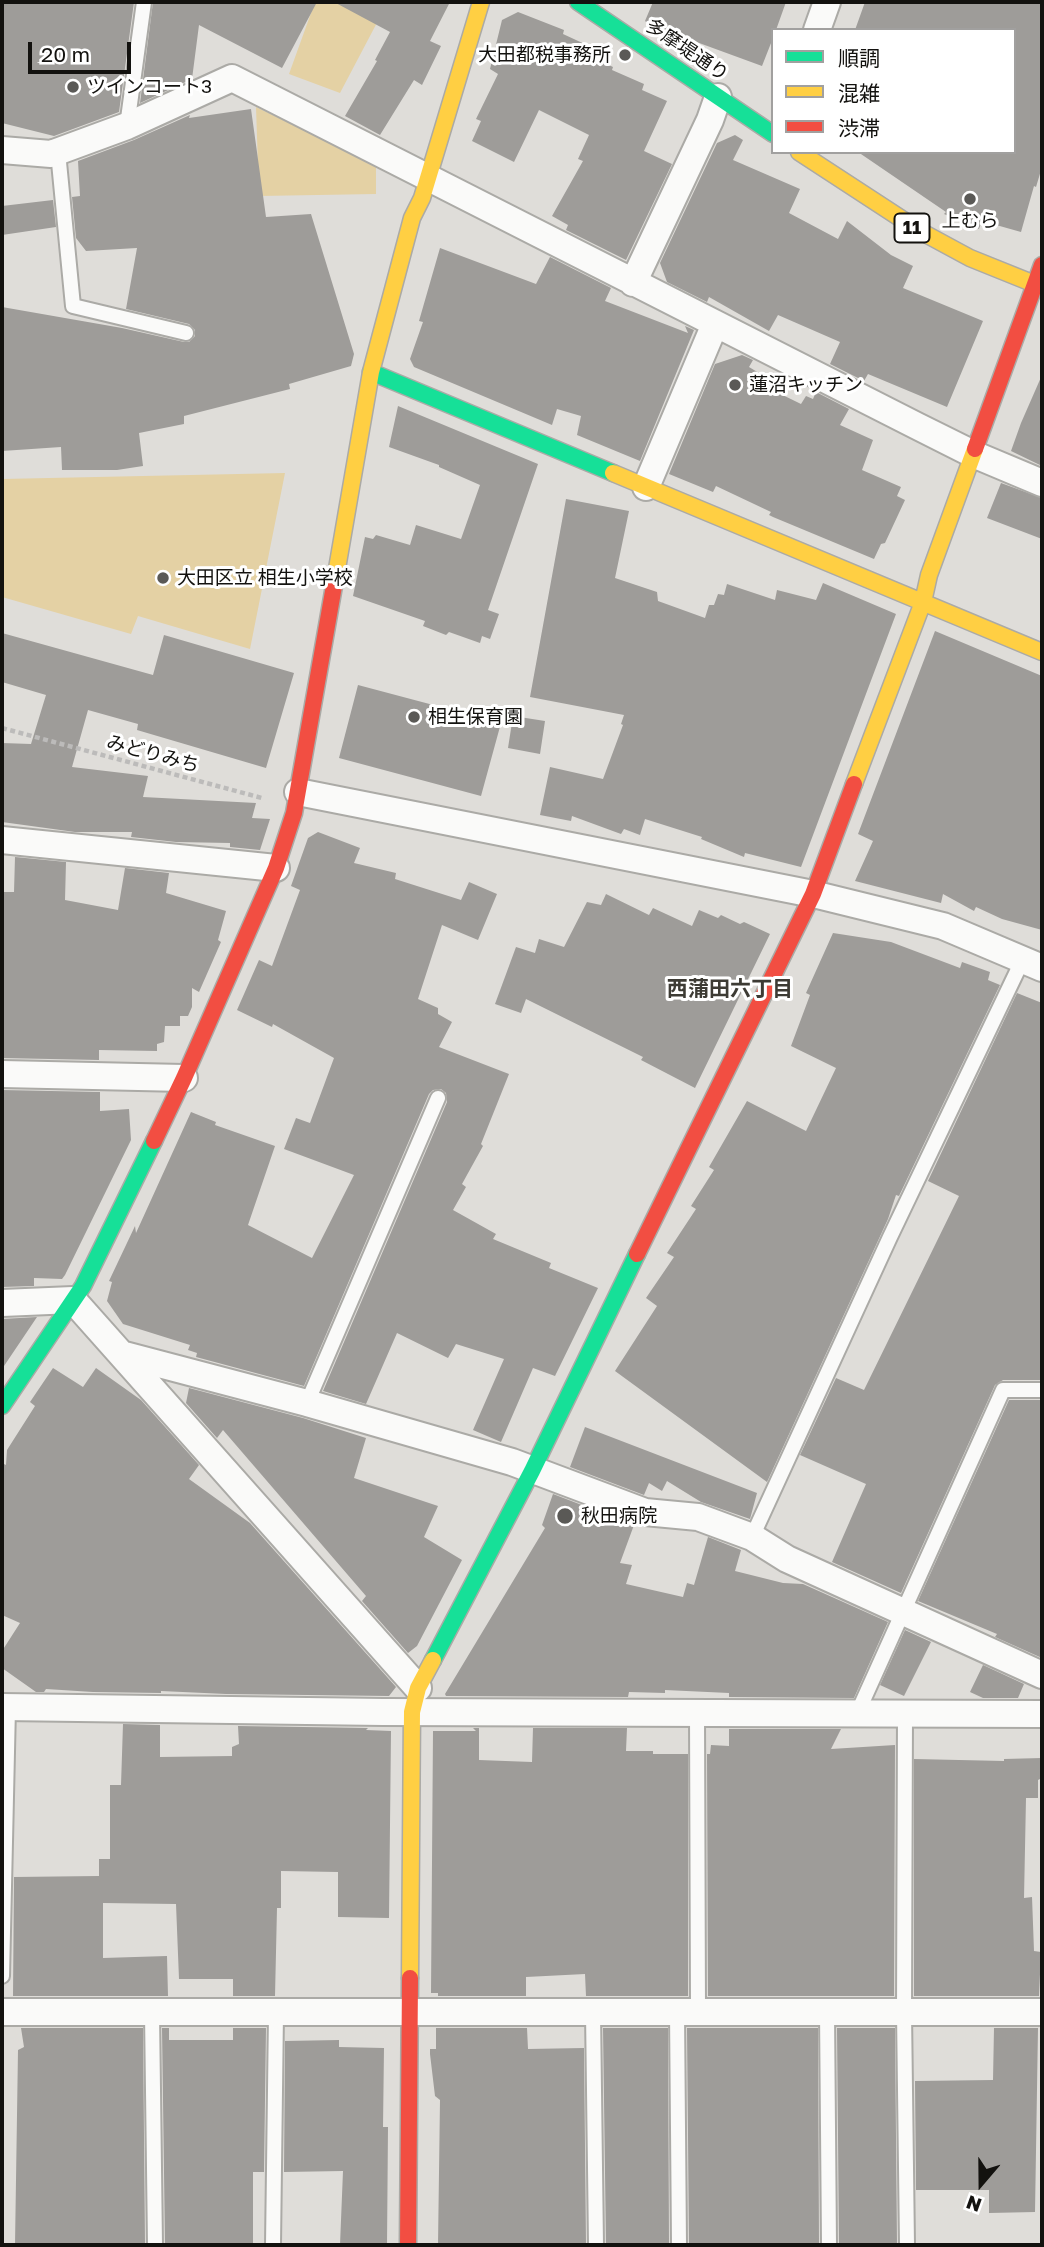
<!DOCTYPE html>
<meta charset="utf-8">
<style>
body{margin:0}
#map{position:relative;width:1044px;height:2247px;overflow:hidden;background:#dfddd9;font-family:"Golos Text","Noto Sans JP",sans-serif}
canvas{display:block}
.frame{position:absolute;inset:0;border:4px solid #13120f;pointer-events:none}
.legend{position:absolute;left:771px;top:28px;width:245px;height:126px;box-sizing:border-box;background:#fff;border:2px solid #a1a09f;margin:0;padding:9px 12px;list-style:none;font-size:21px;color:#13120f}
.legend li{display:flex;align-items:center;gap:14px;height:35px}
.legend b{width:35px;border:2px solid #a1a09f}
.north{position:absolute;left:946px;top:2149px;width:70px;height:70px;-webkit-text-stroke:5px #fff;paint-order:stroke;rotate:200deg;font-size:19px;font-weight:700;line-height:28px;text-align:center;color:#13120f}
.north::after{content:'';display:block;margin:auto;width:24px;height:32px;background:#13120f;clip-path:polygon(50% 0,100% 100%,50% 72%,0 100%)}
.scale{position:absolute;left:28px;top:42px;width:103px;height:32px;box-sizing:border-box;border:4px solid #13120f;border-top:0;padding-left:9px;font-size:21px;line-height:24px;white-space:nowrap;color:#13120f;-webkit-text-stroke:5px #fff;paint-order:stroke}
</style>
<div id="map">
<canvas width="1044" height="2247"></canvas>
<div class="frame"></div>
<ul class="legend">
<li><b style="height:9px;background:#16e098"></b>順調</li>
<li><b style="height:9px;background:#ffcf43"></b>混雑</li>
<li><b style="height:9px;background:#f24e42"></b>渋滞</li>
</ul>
<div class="north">N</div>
<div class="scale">20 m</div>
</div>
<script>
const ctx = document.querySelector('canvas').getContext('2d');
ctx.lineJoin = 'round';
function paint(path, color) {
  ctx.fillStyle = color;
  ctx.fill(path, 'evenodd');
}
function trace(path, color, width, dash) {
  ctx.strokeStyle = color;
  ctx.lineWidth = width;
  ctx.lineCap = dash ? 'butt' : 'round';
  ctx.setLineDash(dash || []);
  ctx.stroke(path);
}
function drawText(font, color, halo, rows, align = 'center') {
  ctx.font = font + ' "Golos Text","Noto Sans JP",sans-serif';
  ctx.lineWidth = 6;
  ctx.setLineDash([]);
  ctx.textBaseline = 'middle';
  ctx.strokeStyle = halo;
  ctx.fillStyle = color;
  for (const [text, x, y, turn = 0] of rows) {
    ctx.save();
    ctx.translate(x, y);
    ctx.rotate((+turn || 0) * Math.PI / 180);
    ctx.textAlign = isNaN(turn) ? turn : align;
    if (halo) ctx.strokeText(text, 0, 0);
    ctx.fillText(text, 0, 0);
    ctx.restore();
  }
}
const green = new Path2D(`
 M315,2h38l27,15 -40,76 -51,-19z
 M256,107l120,58v29l-117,2z
 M285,473l-35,176 -112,-33 -7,18 -129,-37v-118z`);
const building = new Path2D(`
 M2,2h132l-15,110 -65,24 -52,-13z
 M153,2h164l-35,66 -83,-43 -7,54 -52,24z
 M334,2h116l-20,39 11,5 -19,39 -8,-5 -34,55 -35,-19 32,-55 -2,-1 15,-28z
 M653,2h133l-10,28h-3v8l-11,28 -112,-41 -5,-4z
 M865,2h177v165l-6,20 -2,-1 -13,46 -39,-11 -3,8 -35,-15 2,-2 -88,-60h156v-122h-159z
 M518,12l46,18 -1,4 26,12 -3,8 27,13 -1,3 32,14 -2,6 25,11 -23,50 28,13 -46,96 -60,-30 2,-5 -16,-9 31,-55 -5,-2 11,-24 -50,-25 -25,52 -42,-21 9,-20 -5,-2 22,-45 -8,-5 12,-49z
 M251,109l15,108 45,-3 43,140 -3,12 -62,18 1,5 -106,27v8l-45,9 4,33 -26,4h-55l-1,-23 -59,4v-144l120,21 62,14h5l6,-6v-6l-6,-6 -63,-15 11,-61 -51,3 -10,-13 -4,-41 8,-1 -2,-35 56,-21 56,-25 -1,3z
 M735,135l8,5 -10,20 67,29 -11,24 49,26 9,-18 44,34 22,11 -10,22 80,33 -36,86 -79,-33 -4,7 -34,-17 10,-22 -62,-27 -9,16 -60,-34 -2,5 -40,-20 -7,-19 57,-120z
 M53,200l3,27 -54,8v-29z
 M440,248l96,36 14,-27 61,31 -6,13 83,32 -3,-7 9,4 -54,131 -63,-26 4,-19 -24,-7 -5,16 -138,-58 -4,-8 13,-37 -4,-1z
 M742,355l11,5 -4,7 10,6 -3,9 45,22 5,-8 7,3 3,-7 33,17 -9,16 33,15 -11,30 39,17 -4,9 8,4 -20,43 -4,1 -7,15 -101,-42 -4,-2 2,-3 -55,-26 -3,6 -44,-18 46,-110z
 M1042,375v91l-31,-15 10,-28z
 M398,406l140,58 -50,146 11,4 -9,25 -8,-3 -2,7 -31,-11 -3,3 -23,-9 2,-5 -72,-25 12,-59 8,2 3,-4 34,10 6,-20 45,14 19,-54 -41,-18v-2l-50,-18z
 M1001,483l41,15v41l-55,-21z
 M566,499l63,12 -14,67 42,14 1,9 47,17 4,-13h5l4,-11 6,1 3,-11 48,16 2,-10 39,10 7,-17 73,31 -95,253 -56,-14 -1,4 -43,-18 1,-2 -57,-18 -5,16 -16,-6 -3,5 -49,-18 -1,5 -31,-6 10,-48 53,12 20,-54 -2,-1 3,-9 -94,-18z
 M935,631l107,45v254l-40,-11 -26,-12 -2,4 -31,-17 -2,9 -86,-22 18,-40 -15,-7z
 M2,633l151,42 11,-40 130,38 -28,95 -129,-38 1,-6 -50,-14 -16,57 76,9 -5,21 113,6 -4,15 18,1 -10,31 -30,-3v-4l-54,-1 -45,-5 1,-5h-57l-73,-10v-79l29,1 15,-49 -44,-13z
 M358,685l143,38 -20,73 -142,-38z
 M513,716l32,5 -5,33 -32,-6z
 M318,832l42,16 -6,15 42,10 -1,6 66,21 8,-18 28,12 -19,46 -36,-15 -24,74 20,9v6l14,8 -13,25 70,27 -28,70 2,2 -21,38 4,3 -13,23 43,24 -3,5 58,24 -2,5 49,20 -43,88 -22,-8 -32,74 -28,-12 31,-71 -48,-15 -8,14 -51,-25 -31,71 -43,-13 124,-289 -1,-9 -5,-4 -8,1 -4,4 -125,292 -108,-29 1,-4 -9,-3 2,-5 -67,-21 -16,-23 5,-19 -3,-1 26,-55 1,7 55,-121 25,10 -1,3 60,21 -27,79 64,33 42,-83 -70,-26 12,-31 14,5 24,-65 -61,-34 -1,3 -35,-17 22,-50 13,6 28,-76 -9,-4 17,-48z
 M15,857l51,5 -1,38 53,10 7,-42 44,5 -3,20 60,18 -8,29 3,2 -22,50 -7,-4v19l-4,9h-8v10h-15l-1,16 -7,2v7l-58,-1v10l-97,-2v-166h12z
 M606,894l43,21 4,-7 39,18 7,-16 19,8 3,-3 19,9 4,-2 26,12 -75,154 -54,-28 2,-3 -117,-58 -5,14 -26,-9 21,-57 19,6 4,-14 25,8 23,-45 14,3z
 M833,933l58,9 69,26 2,-6 28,10 -2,8 12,5 -101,211 -3,-1 -8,24 -121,263 -152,-111 42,-65 -11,-8 28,-41 -7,-4 29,-44 -5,-3 23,-36 -5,-3 38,-66 59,30 30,-63 -45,-22 19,-51 -4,-2z
 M1017,993l25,10v377h-39l-8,5 -94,208 -69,-31 34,-78 -66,-29 36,-77 28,12 95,-194 -31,-15z
 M2,1090l98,2v19l29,-2 2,31 -66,135 -3,4 -28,-1v8l-32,1z
 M37,1317l-35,52v-50z
 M53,1368l30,19 13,-19 45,32 58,65 -10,14 61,44 146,164 -7,9 -163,-2 -65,-3v2l-68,-1 -47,-3 -2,3h-8l-34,-24v-17l18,-28 -18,-8v-152l4,2 1,-15 28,-44 -5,-4z
 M189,1388l114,30 63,20 -12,40 84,28 -14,31 38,23 -45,86 -9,7 -46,-52 4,-5 -143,-166 -6,8 -31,-35z
 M1009,1400h33v258l-47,-21 2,-3 -79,-33z
 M585,1427l172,66 -7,26 -49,-17 -34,-21 -5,10 -13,-8 -5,12 -74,-28z
 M553,1494l81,31 -14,38 12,2 -6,19 57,13 4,-14 7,2 14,-48 33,13 -6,21 48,12 20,1 85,38 -34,76 -125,-1v-4l-64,-3v3l-36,-1 -1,5 -182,-1 -1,-2 100,-166 -3,-3z
 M905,1630l26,12 -27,54 -24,-11z
 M983,1665l41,19 -6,14h-35l-13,-6z
 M123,1724l37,1v32l72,-1v-9l7,-3 -1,-18 130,2 -2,2 25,1 -2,187 -51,-1v-45l-57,-1v37h-4l-2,88h-42v-17h-54l-3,-75 -73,-1v55l64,-2 1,40h-155l1,-119 85,-1v-17h11v-74h11z
 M473,1728h6v32l53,2 1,-34h94l-1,23h27v3h35v242h-102l-1,-22 -59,3v19h-88v-3h-7l2,-262h43z
 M729,1729h112l-10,20 64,-4 -1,251h-186l-1,-242h3l1,-9 18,1z
 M1042,1758v20l-4,2v18h-12l-2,100 8,-1 2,54 7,1 -2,44h-125v-237l90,2v-2z
 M21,2028h122l2,217h-130l3,-195 6,-3z
 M162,2028h7v12h64v-12h33l-2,144h-11v73h-88z
 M436,2028h91l1,21 56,-1 2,197h-148l2,-145 -5,-4 -5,-42v-5h6z
 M603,2028h65l1,217h-63z
 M687,2028h131l1,217h-130z
 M837,2028h58l2,217h-58z
 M994,2028h44l-3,184 -46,1v-23h-73l-1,-109 78,-1z
 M339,2040v7l45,1 -1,79h5l-1,118h-47l3,-74 -59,1 1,-131z`);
const path = new Path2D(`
 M2,728l260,70`);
const lane = new Path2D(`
 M127,126l17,-124
 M58,152l15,154 113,27
 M307,1403l131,-305
 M752,1537l138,-300 133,-278
 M697,1713l1,299
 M857,1714l146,-324h39
 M905,1714l-1,298 3,233
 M2,1976l6,-269
 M593,2012l3,233
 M677,2012l2,233
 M827,2012l2,233
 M152,2013l3,232
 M273,2245l3,-232`);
const street = new Path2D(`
 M817,30l10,-28
 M2,150l49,4 76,-28 105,-48 685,348 56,28 69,29
 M633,283l77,-163 8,-23
 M646,487l69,-163
 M298,792l515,102 130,32 99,42
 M2,840l274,28
 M2,1074l182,4
 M2,1303l71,-3 345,388
 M121,1354l186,49 205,59 133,50 53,5 54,20 35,22 255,116
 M2,1707l381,5 659,2
 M2,2012h1040`);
const fast = new Path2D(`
 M578,2l195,132
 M371,372l242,101
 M2,1406l81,-120 71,-145
 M433,1660l99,-189 105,-217`);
const slow = new Path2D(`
 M799,152l121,79 50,27 72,29
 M613,473l429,179
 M334,586l37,-214 41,-154 10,-20 59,-196
 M854,784l69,-182 6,-27 46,-126
 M410,1978l2,-266 6,-24 15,-28`);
const jam = new Path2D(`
 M975,449l67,-184
 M154,1141l30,-63 92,-210 18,-55 40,-227
 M637,1254l176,-360 41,-110
 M408,2245l2,-267`);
const markers = [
 [625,55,7,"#5a5956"],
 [73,87,7,"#5a5956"],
 [970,199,7,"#5a5956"],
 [735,385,7,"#5a5956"],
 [163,578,7,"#5a5956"],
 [414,717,7,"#5a5956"],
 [565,1516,9,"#5a5956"]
];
const shields = [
 [912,228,35]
];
const shieldNames = [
 ["11",912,228]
];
const streetNames = [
 ["多摩堤通り",687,50,34],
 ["みどりみち",153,754,15]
];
const poiNames = [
 ["大田都税事務所",611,55,"right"],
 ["ツインコート3",87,87],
 ["上むら",970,221,"center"],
 ["蓮沼キッチン",749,385],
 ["大田区立 相生小学校",177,578],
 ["相生保育園",428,717],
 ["秋田病院",581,1516]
];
const neighbourhoodNames = [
 ["西蒲田六丁目",730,989]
];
paint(green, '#e4d1a4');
paint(building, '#9e9c99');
trace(lane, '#abaaa6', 18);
trace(street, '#abaaa6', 30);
trace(fast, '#abaaa6', 19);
trace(slow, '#abaaa6', 19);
trace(jam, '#abaaa6', 19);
trace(path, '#bcbbba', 4.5, [5, 3.5]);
trace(lane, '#fafaf9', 14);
trace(street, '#fafaf9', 26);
trace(fast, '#16e098', 16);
trace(slow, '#ffcf43', 16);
trace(jam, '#f24e42', 16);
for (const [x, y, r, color] of markers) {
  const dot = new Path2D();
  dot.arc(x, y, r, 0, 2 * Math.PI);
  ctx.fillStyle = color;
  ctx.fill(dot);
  trace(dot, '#fff', 2.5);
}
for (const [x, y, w] of shields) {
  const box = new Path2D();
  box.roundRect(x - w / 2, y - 14.5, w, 29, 5);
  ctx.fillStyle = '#fff';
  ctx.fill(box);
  trace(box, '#13120f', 2);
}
drawText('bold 18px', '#13120f', null, shieldNames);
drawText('19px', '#13120f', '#fff', streetNames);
drawText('19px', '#13120f', '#fff', poiNames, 'left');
drawText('bold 21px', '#3d3b34', '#fff', neighbourhoodNames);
</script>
